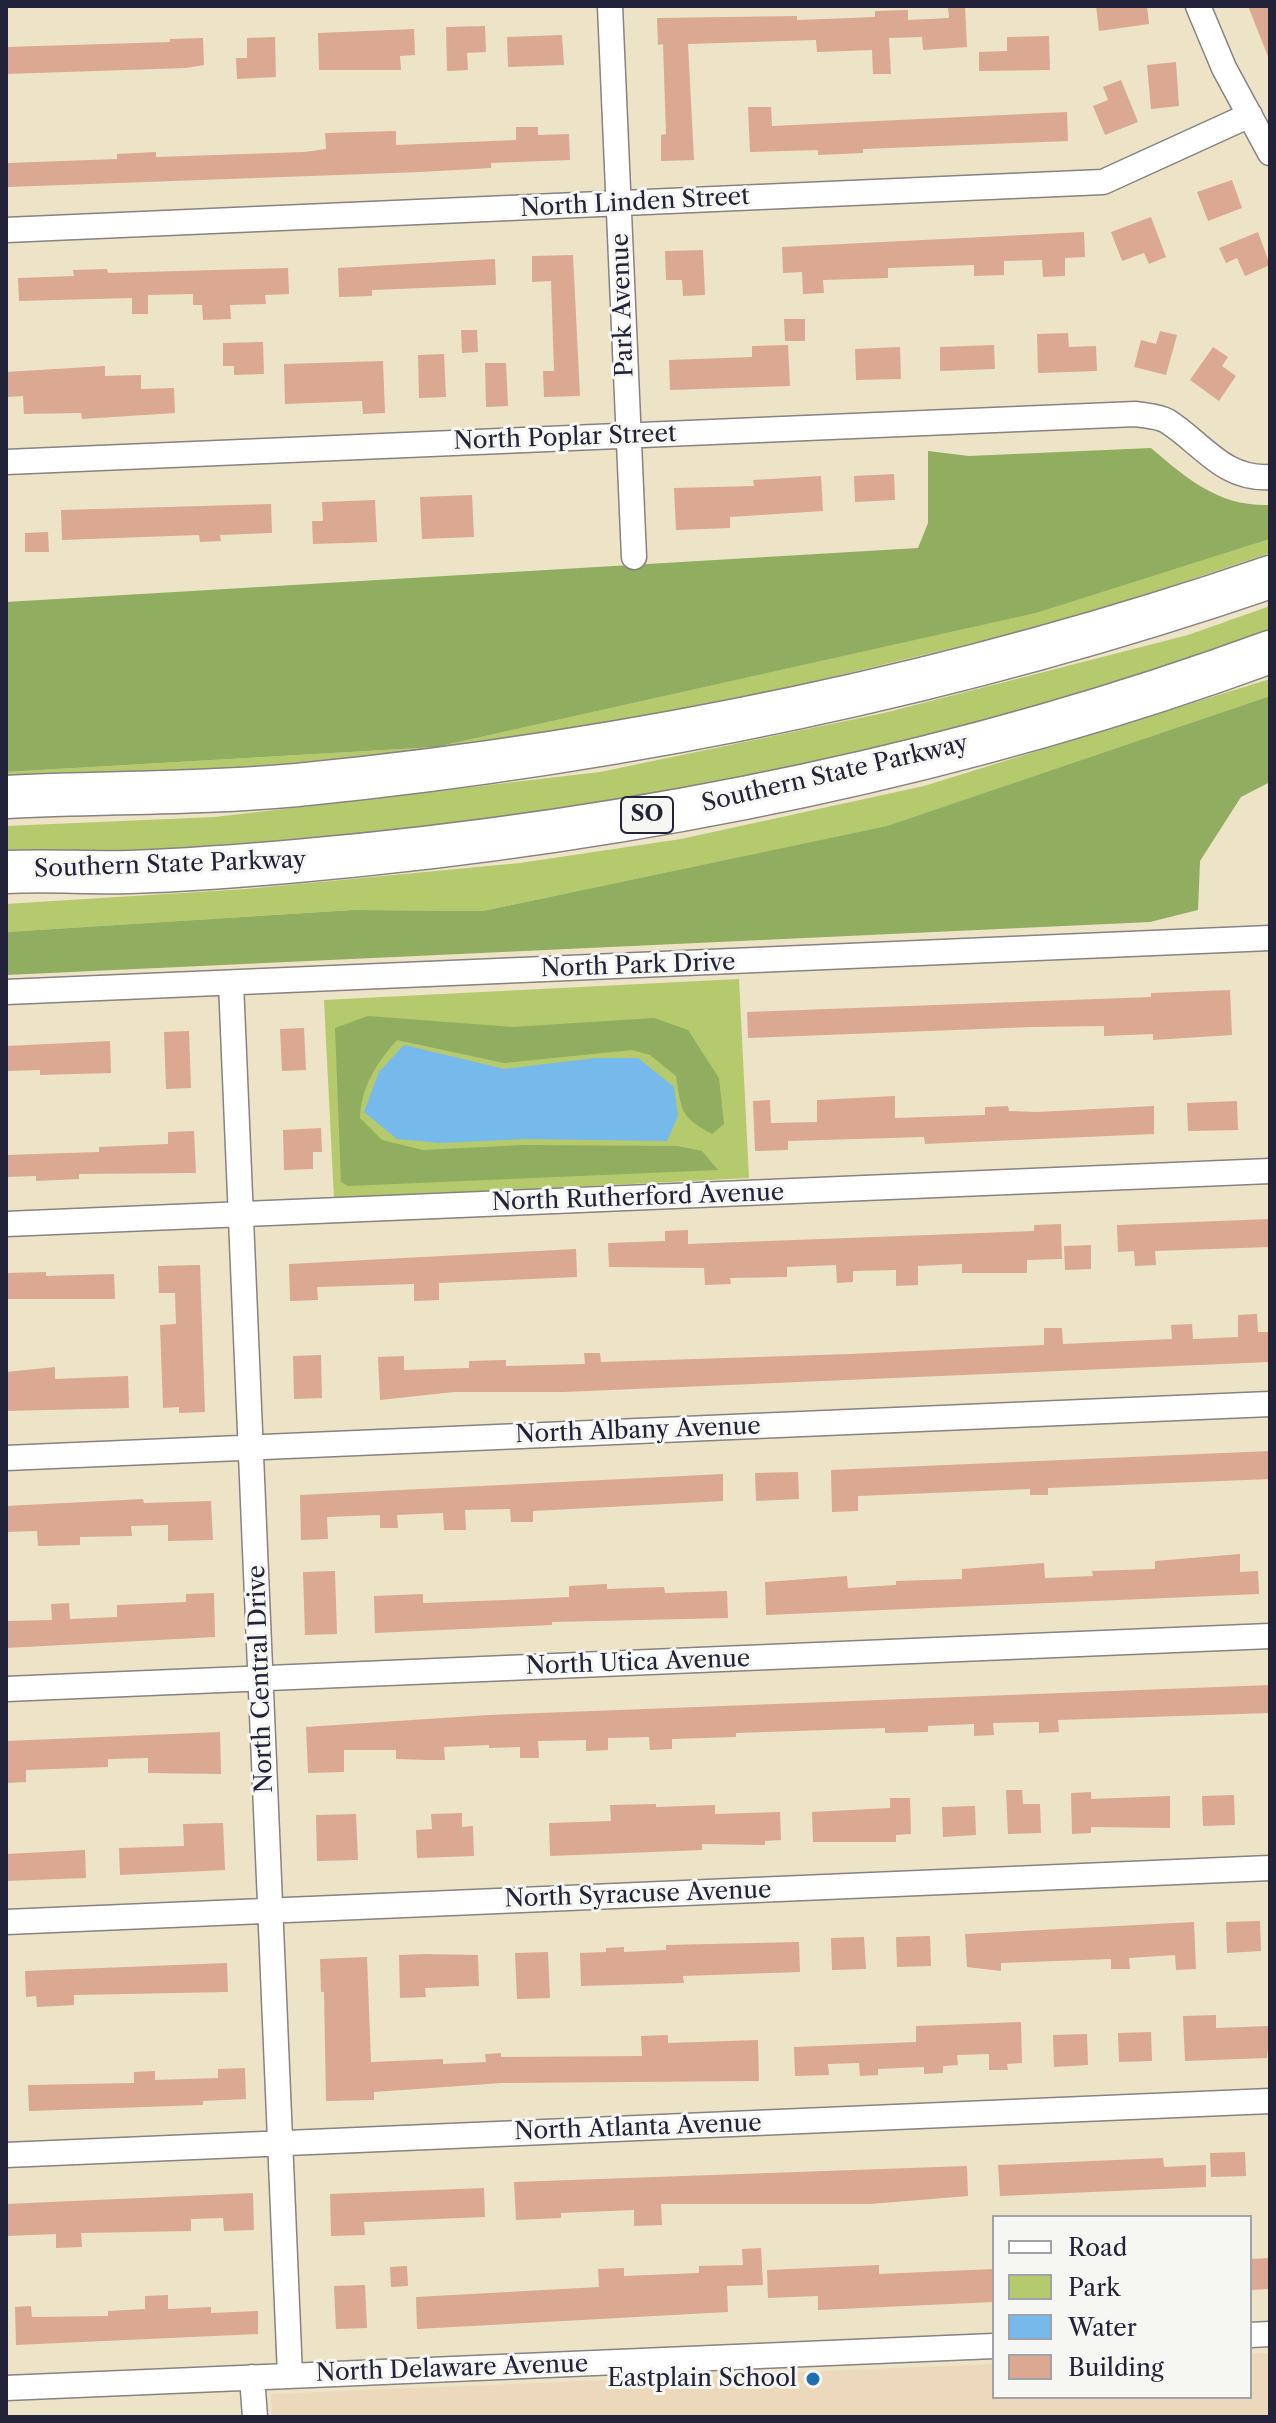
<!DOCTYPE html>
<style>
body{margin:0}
#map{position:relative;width:1276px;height:2423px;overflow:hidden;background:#ede3c6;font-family:"Libre Caslon Text",serif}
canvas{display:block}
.frame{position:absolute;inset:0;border:8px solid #22223b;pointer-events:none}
.legend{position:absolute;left:992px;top:2215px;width:260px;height:184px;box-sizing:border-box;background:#f6f6f2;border:2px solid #a1a1a9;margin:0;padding:10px 14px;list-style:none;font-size:24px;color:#22223b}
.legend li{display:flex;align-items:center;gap:16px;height:40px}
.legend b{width:40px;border:2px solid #a1a1a9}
</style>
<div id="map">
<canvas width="1276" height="2423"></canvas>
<div class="frame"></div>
<ul class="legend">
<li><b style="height:10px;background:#fff"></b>Road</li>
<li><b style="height:22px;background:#b5c96d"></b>Park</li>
<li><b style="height:22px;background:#75baeb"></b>Water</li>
<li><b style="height:22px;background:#dba991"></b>Building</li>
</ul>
</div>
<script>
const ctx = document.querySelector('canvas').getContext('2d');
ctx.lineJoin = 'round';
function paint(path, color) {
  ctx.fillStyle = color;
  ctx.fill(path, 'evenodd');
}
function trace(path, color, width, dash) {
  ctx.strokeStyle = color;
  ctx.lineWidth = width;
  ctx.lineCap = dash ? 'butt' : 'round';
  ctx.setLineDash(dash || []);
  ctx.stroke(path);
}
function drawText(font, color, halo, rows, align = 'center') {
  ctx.font = font + ' "Libre Caslon Text",serif';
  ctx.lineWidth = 6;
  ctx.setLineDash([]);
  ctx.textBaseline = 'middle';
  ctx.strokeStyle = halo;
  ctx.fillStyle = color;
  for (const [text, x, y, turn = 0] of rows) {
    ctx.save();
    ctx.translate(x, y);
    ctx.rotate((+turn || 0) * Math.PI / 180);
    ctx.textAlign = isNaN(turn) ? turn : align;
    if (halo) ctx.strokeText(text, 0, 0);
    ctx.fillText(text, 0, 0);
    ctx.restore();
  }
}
const built = new Path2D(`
 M1250,2353h20v64h-998l-1,-23 723,-30v33h256z`);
const green = new Path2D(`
 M1270,539v14l-198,66 -323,78 -142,28 -172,27 -202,18 -227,12v-10l430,-25 599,-134z
 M1270,606v30l-226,75 -297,72 -350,52 -391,26v-35l209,-9 385,-45 284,-59 304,-78z
 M1270,679v17l-382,130 -405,85 -130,-1 -347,22v-28l240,-15 274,-26 161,-24 243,-53z
 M739,979l10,199 -415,21 -10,-199z`);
const forest = new Path2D(`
 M1151,448c36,31 69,59 119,57v34l-234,74 -600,134 -430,25v-170l912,-54 10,-25v-72l41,5z
 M1270,696v86l-29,15 -41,64 -2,49 -48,12 -1144,53v-43l347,-22 130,1 404,-85z
 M368,1016l145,11 141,-9 34,12 31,48 5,46 -12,10c-33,-18 -30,-23 -36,-58l-26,-21 -18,-5 -128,13 -107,-23c-20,22 -36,47 -37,78l22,22 41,10 102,-5 152,1 25,5 16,19 -370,16 -7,-4 -6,-154z`);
const water = new Path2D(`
 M404,1045l100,24 92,-11h42l36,29 4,29 -11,25 -141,-2 -85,4 -44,-4 -33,-27 15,-40z`);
const building = new Path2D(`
 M965,6l2,41 -44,3 -1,-13 -33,1 2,36h-18l-1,-24 -55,2 -1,-12 -128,4 6,116 -33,1v-26l5,-1 -3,-90 -5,1 -1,-27 140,-2v4l78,-3v-6l33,-1v10l41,-2 -1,-11z
 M1096,6h51l2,18 -50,7z
 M1248,6h22v53h-1z
 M485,26l1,26 -19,1 1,17 -21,1 -1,-44z
 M414,29l1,26 -15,1 1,14h-82l-1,-37z
 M562,35l2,30 -56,2 -1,-30z
 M1049,36l1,34 -71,1v-19l28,-1v-14z
 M275,37l1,40 -39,2 -1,-21h11v-20z
 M203,38l1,27 -18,3 -180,6v-27l164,-5v-3z
 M1176,62l3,44 -28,3 -4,-44z
 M1121,80l17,42 -33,13 -12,-29 15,-6 -5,-13z
 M748,107h23l1,19 295,-14 1,29 -205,8v4l-45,2v-5l-68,2z
 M516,127h22v8l31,-1 1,26 -79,3v5l-70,4 -413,15v-24l109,-4v-5l39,-2v5l148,-5 22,-3 -1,-16 71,-2v14l120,-5z
 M1232,180l10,28 -34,13 -11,-29z
 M1151,217l15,40 -17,7 -5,-11 -22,8 -11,-29z
 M1084,232l1,25 -20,1v18l-22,1 -1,-17 -38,1v14l-30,1v-11l-86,3v10l-65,2 1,13 -21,1 -1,-22 -19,1 -1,-26z
 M1258,232l12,33 -25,11 -8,-18 -11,5 -7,-15z
 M703,250l2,45 -22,1 -1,-16h-16l-1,-29z
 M573,255l7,141 -36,1 -1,-26h11l-3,-90 -19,1v-26z
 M495,259l1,26 -124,5v6l-33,1 -1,-29z
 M288,268l1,26 -24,1 1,9 -36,1 1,14 -28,1 -1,-15h-9v-11l-45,1v19h-16v-16l-113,3 -1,-23 56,-2 -1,-6 34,-1 1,4z
 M784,319h21v22h-20z
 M461,330h16l1,22 -16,1z
 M1160,331l17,4 -11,40 -32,-8 7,-27 15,4z
 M1068,333l1,14 27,-1 1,25 -59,2 -1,-39z
 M263,342l1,32 -30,1v-9h-11v-23z
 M788,345l2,41 -120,4 -1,-30 83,-3v-11z
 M994,345l1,24 -55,2v-24z
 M900,347l1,32 -45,1 -1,-31z
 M1213,347l15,10 -6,9 14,10 -17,25 -29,-21z
 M444,354l2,43 -27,1 -1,-43z
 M383,361l2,52 -22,1 -1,-13 -77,3 -1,-40z
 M485,363h21l2,43 -22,1z
 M105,366v10l36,-1v14l33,-1 1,25 -93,6 -1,-6 -57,1 -1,-18 -17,1v-25z
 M894,474l1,26 -40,2 -1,-26z
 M821,476l2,35 -93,6v11l-54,2 -2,-42 80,-2 -1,-6z
 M472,495l2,42 -52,2 -2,-42z
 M375,500l2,42 -64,2 -1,-23h11l-1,-19z
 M271,504l1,29 -52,2 1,6 -21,1 -1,-7 -137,5 -1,-30z
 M48,532l1,20h-24v-19z
 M1230,990l2,45 -79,5v-6l-49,2v-10l-72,1 -284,11 -1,-26 404,-15v-4z
 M304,1028l2,42 -24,1 -2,-42z
 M189,1031l2,57 -25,1 -2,-57z
 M110,1041l1,32 -71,2v-5l-34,1v-25z
 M895,1096v22l90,-3v-8l23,-1 1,5 28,1 117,-6v28l-229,10 -1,-7 -136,4v9l-33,1 -2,-50 17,-1 1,23 46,-1v-22z
 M1237,1101l1,29 -50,1 -1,-28z
 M321,1128l1,24h-9v17l-29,1 -1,-40z
 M194,1131l2,42 -117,1v5l-43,2v-5l-30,1v-22l93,-3v-5l69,-3v-12z
 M1270,1219v28l-115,4 1,14 -21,1 -1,-15 -16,1 -1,-27z
 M1061,1224l1,35 -35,1v13h-65v-9l-44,2v19l-22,1v-16l-43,1v11l-16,1 -1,-18 -49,2v10l-57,1 1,6 -26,1 -1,-17 -95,-1 -1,-24 57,-2v-10l23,-1v14l346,-13v-6z
 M1091,1245v24l-26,1 -1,-24z
 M576,1249l1,28 -138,6v17l-25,1v-17l-97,3 1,13 -28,1 -1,-37z
 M200,1265l5,147 -26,1v-6l-16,1 -3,-83 16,-1 -1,-31h-16l-1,-27z
 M46,1272v4l68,-2 1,25h-109v-26z
 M1257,1314l1,18h12v30l-706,30h-110l-74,8 -2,-43 26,-1v14l65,-2v-7l37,-1v6l79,-2 -1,-11h16l1,9 249,-8 194,-9v-17h18l1,16 109,-5 -1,-14 21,-1 1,15 45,-2v-22z
 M321,1355l1,43 -28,1 -1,-43z
 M55,1367v12l73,-3 1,32 -123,3v-39z
 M1270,1451v28l-222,9v7h-18v-6l-172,7v15l-26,1 -1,-42z
 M798,1472l1,27 -43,2 -1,-28z
 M723,1474v27l-190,10v11h-22l-1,-13 -45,1 1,20h-22l-1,-17 -46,2 1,13h-18v-13l-53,2 1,22 -27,1 -1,-45z
 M143,1499l1,4 67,-2 2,39 -45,1v-16l-37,1 1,10 -52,1v8l-42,1 -1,-15 -31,1v-26z
 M1240,1554v18l18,-1 1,23 -493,21 -1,-33 82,-6 1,12 48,-3v-4l66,-2v-10l82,-6 1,15 48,-2 -1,-5 63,-2v-8z
 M335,1571l2,63 -32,1 -2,-63z
 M607,1584v5l57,-2 1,6 62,-2 1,27 -176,4v3l-177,8 -1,-37 49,-2v9l83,-3 63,-3v-11z
 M214,1593l1,44 -209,11v-27l46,-1 -1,-16 18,-1 1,16 47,-2v-12l69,-3v-8z
 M1270,1685v28l-212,7 1,12 -20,1v-11l-46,1 1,12 -20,1v-12l-46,2v6l-43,1v-5l-149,5v4l-64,2v10l-22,1 -1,-13 -41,1v12l-22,1v-11l-48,1 1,17h-19v-11l-31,1v-3l-45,2 1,13h-17l-32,-1v-9h-52v22l-36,1 -2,-46 182,-12z
 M220,1732l1,42 -73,-1v-15l-40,1v8l-82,3v12l-20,1v-42z
 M1006,1790h16l1,14h17l1,29 -33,1z
 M1091,1792v7l79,-3v32l-79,-1v6l-19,1 -1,-41z
 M1234,1795l1,30 -32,1 -1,-30z
 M890,1798h20l1,36 -15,1v7h-83l-1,-30 78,-4z
 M656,1804v3l59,-2v9l65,-2 1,28 -16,1v4l-63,-1v6l-152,6 -1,-33 62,-2 -1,-16z
 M975,1806l1,29 -33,2 -1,-30z
 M462,1813v14l11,-1 1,30 -57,2 -1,-28 16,-1 -1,-15z
 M356,1814l2,46 -41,1 -1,-46z
 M223,1823l2,47 -105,5 -1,-27 65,-2 -1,-22z
 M85,1850l1,28 -80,3v-27z
 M1260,1921l1,30 -34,2 -1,-31z
 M1194,1922l2,47 -20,1 -1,-15 -46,3 1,11h-19v-10l-110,4v8l-34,-4 -2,-33z
 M930,1936l1,30 -34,1 -1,-30z
 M864,1937l2,32 -34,1 -1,-32z
 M799,1942l1,30 -117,4 1,7 -103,3 -1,-33 26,-1v-4l18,-1v5l42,-2v-5z
 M548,1952l2,46 -33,1 -2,-46z
 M424,1954l54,1 1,31 -54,2 1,9 -26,1 -1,-43z
 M367,1957l4,105 72,-3v5l43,-2 -1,-8 16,-1v4l141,-1 -1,-20 27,-1v8l90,-3 1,41 -257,2 -128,9v8l-48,1 -2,-109h-3l-1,-33z
 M227,1963l1,29 -154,3v10l-37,2 -1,-11 -10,1 -1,-26z
 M1216,2015v13l54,-2 -3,32 -82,3 -2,-45z
 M1021,2022l1,41 -15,1 1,6h-19v-16l-32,1 1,10 -15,1v7l-19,1v-7l-46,2v6l-18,1 -1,-13 -31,1 1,11 -34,1 -1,-29 122,-5v-16z
 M1151,2032l1,29 -33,1 -1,-29z
 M1087,2034l1,31 -34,2 -1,-32z
 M245,2068l1,31 -43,2v4l-174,6 -1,-26 106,-2v-11l21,-1v9l63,-2v-9z
 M1245,2152l1,24 -35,1 -1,-24z
 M1163,2158l1,9 42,-2v22l-206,9 -2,-31z
 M967,2166l1,30 -98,8h-209l1,21 -28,1v-16l-73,3v5l-45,2 -2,-38z
 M484,2188l1,29 -121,5 1,13 -34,1 -1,-42z
 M253,2193l1,37 -30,1 -1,-13 -32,1v12l-110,2 1,14 -26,1v-14l-50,2v-32z
 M761,2248l2,37 -36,1 1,26 -311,17 -1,-32 183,-10 -1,-18 26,-1v8l75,-3v-7l44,-1 -1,-16z
 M1270,2258v31l-20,1v-31z
 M879,2265v9l115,-5v33l-176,8v-14l-50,2 -1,-28z
 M407,2266l1,20 -17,1 -1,-20z
 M365,2285l2,43 -31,1 -2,-43z
 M168,2295v14l43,-2v6l47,-2v23l-242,11 -1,-38 16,-1 1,11 76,-1v-5l37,-2v-13z`);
const street = new Path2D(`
 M610,6l24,551
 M1198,6l26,62 46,85
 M6,230l1097,-48 147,-67
 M6,462l1130,-48c10,2 22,2 31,7 35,22 56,59 103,56
 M231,983l59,1392
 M6,992l1264,-54
 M6,1224l1264,-53
 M6,1458l1264,-54
 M6,1689l1264,-53
 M6,1922l1264,-54
 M6,2155l1264,-54
 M1250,2335l20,-1
 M252,2377l3,40
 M6,2388l988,-42`);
const highway = new Path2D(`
 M6,797c97,-5 195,-3 291,-12 331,-33 658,-100 973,-208
 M6,872c41,-2 82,1 123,0 56,-2 112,-6 168,-11 329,-29 662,-95 973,-209`);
const markers = [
 [813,2379,8,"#1f6fb2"]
];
const shields = [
 [647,815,52]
];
const shieldNames = [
 ["SO",647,815]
];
const streetNames = [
 ["North Linden Street",635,203,-3],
 ["Park Avenue",623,305,-92],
 ["North Poplar Street",565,438,-2],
 ["Southern State Parkway",835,774,-13],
 ["Southern State Parkway",170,865,-2],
 ["North Park Drive",638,966,-2],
 ["North Rutherford Avenue",638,1198,-2],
 ["North Albany Avenue",638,1431,-2],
 ["North Utica Avenue",638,1663,-2],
 ["North Central Drive",261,1679,-92],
 ["North Syracuse Avenue",638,1895,-2],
 ["North Atlanta Avenue",638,2128,-2],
 ["North Delaware Avenue",452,2369,-2]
];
const poiNames = [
 ["Eastplain School",797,2379]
];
paint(built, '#ecd8ba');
paint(green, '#b5c96d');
paint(forest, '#90ad60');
paint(water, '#75baeb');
paint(building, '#dba991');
trace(street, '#888280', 27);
trace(highway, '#888280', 45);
trace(street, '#fff', 24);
trace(highway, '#fff', 42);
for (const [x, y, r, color] of markers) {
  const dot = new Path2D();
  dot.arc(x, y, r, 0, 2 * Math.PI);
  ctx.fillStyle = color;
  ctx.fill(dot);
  trace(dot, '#f6f6f2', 3);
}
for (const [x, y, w] of shields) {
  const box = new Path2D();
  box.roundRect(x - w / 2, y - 18, w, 36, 6);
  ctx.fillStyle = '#f6f6f2';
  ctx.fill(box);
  trace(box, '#22223b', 2);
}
drawText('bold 22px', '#22223b', null, shieldNames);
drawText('24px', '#22223b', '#f6f6f2', streetNames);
drawText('24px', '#22223b', '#f6f6f2', poiNames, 'right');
</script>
